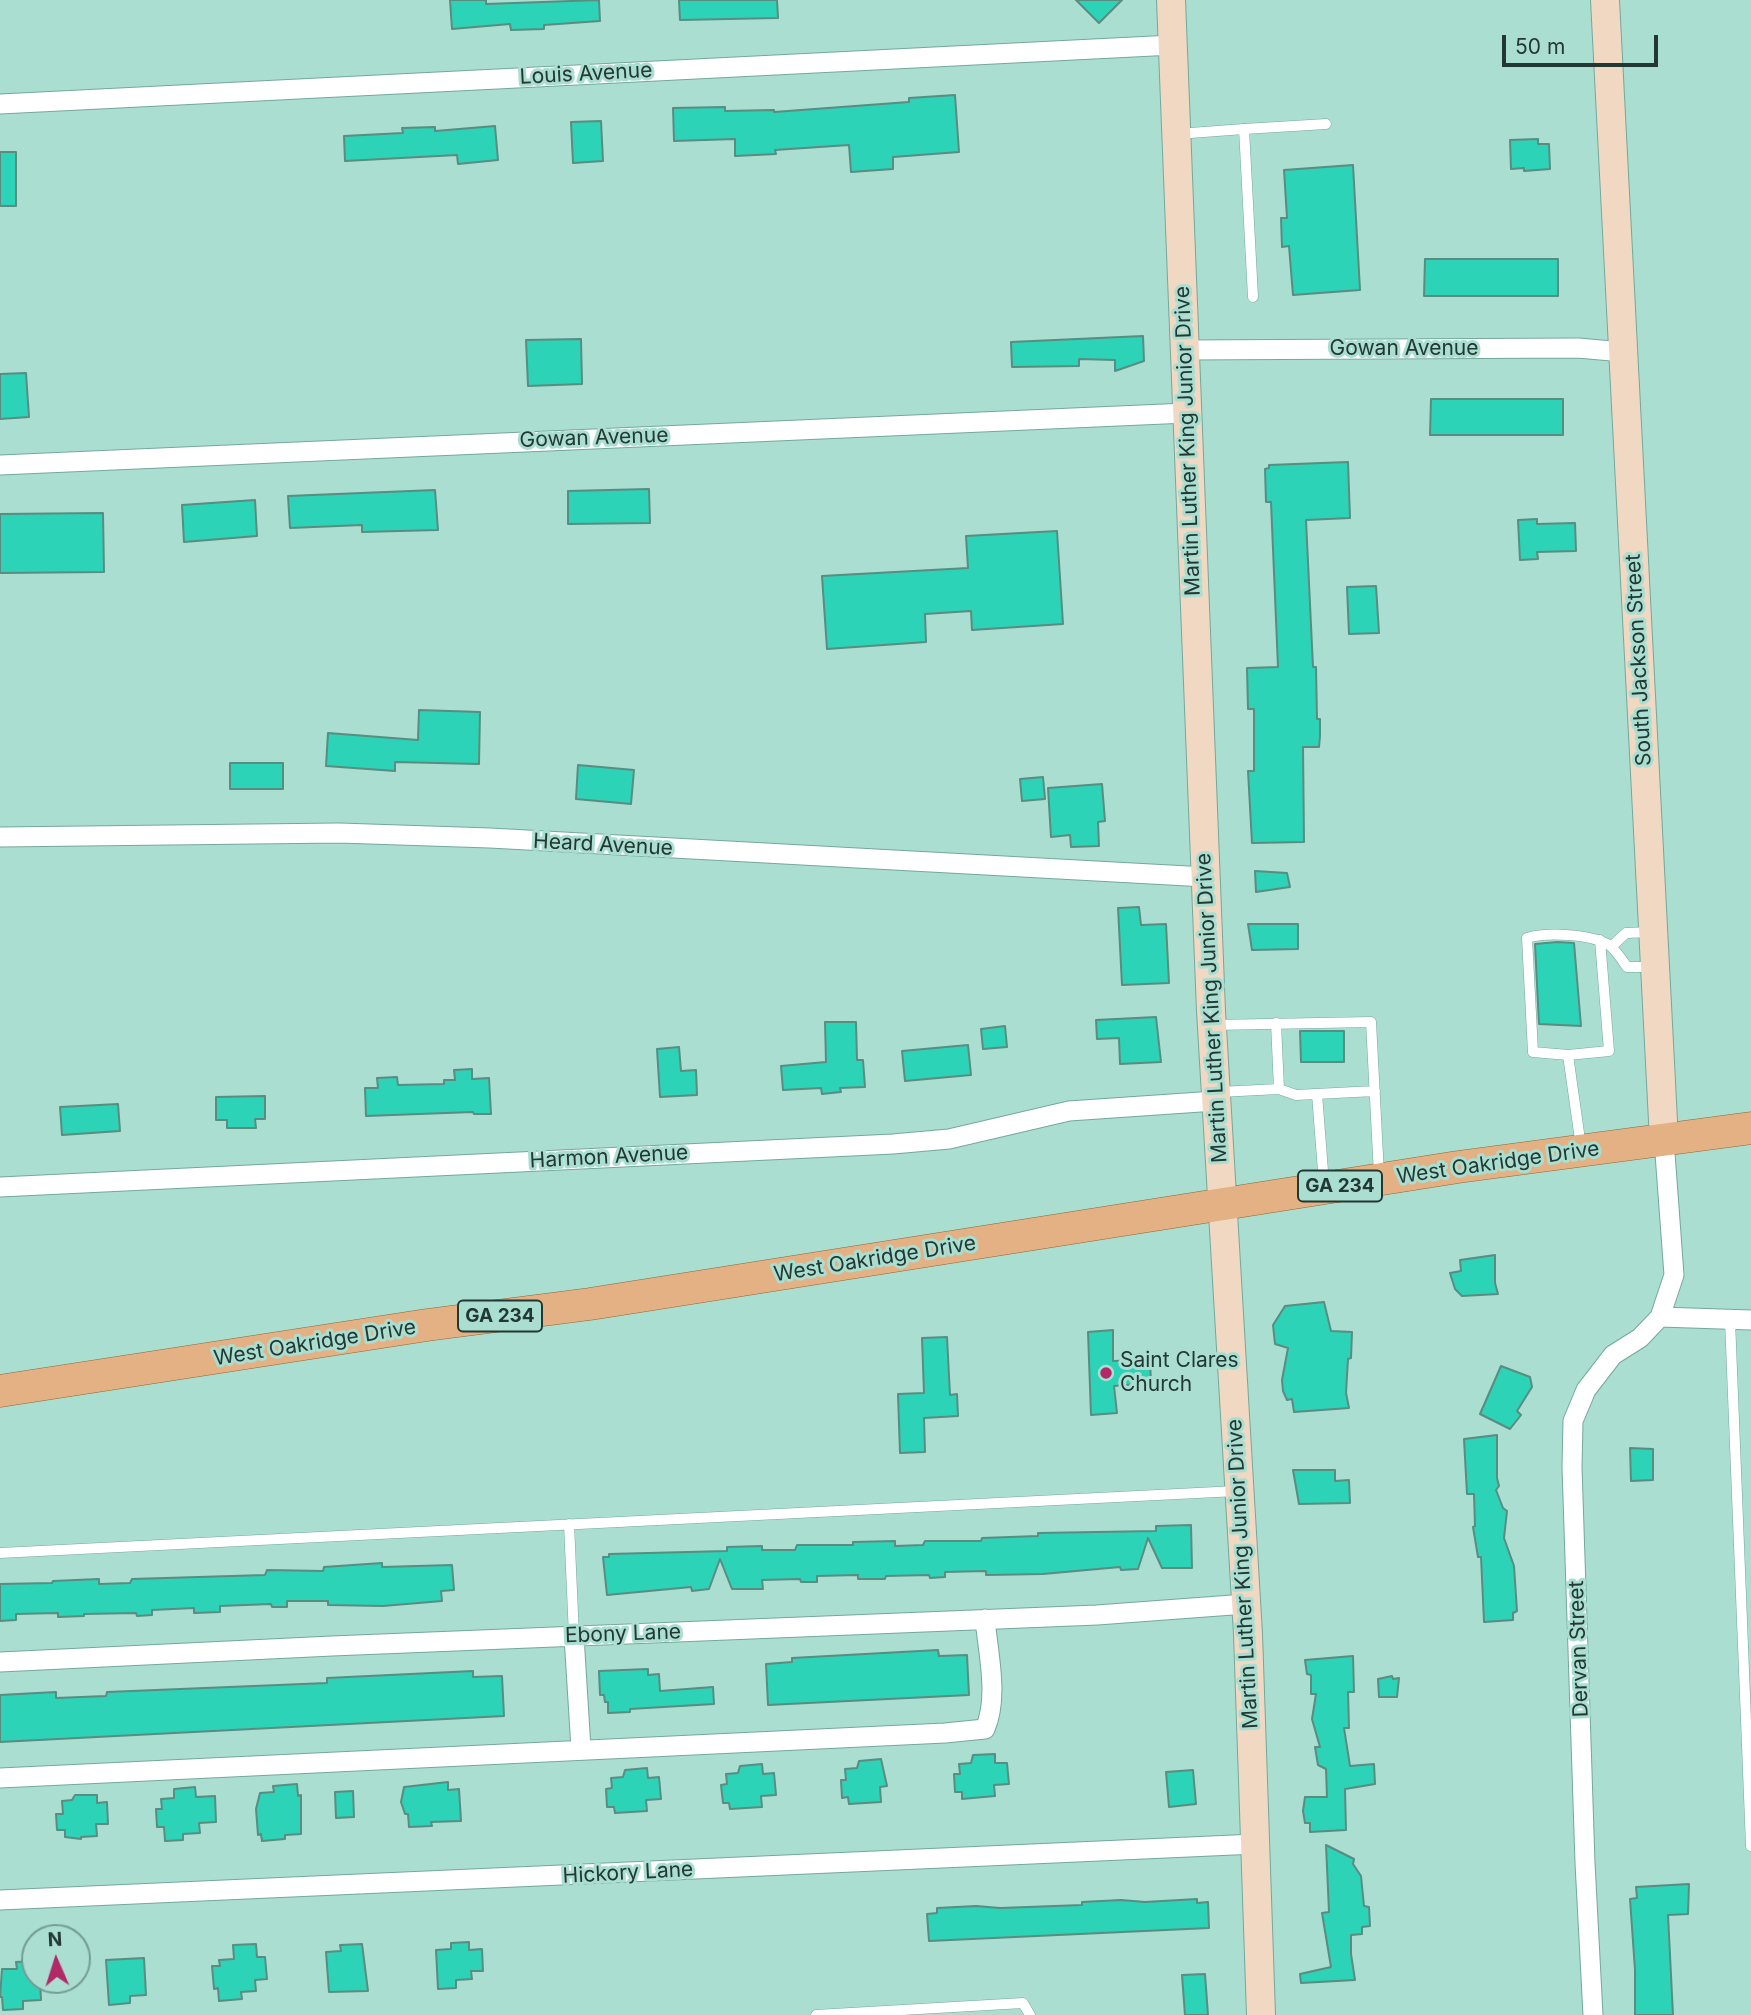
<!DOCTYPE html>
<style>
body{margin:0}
#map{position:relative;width:1751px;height:2015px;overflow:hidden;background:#a9ded1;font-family:Inter,sans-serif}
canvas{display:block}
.north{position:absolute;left:21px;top:1924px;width:70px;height:70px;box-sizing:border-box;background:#a9ded1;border:2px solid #739c92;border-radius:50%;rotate:357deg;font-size:19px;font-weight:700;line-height:28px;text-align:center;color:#233833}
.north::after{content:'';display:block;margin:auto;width:24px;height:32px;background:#b22968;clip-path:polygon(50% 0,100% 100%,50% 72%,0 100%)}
.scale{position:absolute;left:1502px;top:35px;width:156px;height:32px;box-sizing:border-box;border:4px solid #233833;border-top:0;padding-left:9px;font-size:21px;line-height:24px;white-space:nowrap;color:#233833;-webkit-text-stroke:5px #a9ded1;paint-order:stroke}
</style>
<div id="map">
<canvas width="1751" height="2015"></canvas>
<div class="north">N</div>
<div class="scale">50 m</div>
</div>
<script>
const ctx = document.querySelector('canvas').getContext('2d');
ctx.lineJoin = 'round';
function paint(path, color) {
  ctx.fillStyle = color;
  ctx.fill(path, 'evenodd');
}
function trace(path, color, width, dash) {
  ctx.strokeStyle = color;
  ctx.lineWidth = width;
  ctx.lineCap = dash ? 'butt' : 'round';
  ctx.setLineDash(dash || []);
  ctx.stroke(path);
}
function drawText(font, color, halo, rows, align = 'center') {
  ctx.font = font + ' Inter,sans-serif';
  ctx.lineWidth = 6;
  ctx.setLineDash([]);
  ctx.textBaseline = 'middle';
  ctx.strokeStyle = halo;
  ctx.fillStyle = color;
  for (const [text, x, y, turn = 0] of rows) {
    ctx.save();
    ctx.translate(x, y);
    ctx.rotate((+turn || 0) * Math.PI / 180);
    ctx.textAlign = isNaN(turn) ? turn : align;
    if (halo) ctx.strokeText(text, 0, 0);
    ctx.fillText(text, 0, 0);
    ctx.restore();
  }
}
const building = new Path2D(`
 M450,0h36v4l113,-4 1,21 -56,4v4l-33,1 -1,-6 -58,5z
 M679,0h98l1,18 -98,2z
 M1076,0h46l-23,23z
 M955,95l4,57 -66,5v12l-42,3 -2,-27 -74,5 1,4 -41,2v-17l-61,2 -1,-33 52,-1v4l49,-1v2l135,-10v-4z
 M601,121l2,40 -30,2 -2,-41z
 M495,126l3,34 -40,4 -1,-9 -112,6 -1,-25 59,-3 -1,-5 33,-1v4z
 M1538,139v5h11l1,25 -26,2v-3l-13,1 -1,-29z
 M0,152h16v54h-16z
 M1353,165l7,125 -67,5 -4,-49 -7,1 -1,-29h6l-3,-48z
 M1425,259h133v37h-134z
 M1143,336l1,25 -29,10v-11l-36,-1v7l-67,1 -1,-25z
 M581,339l1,45 -54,2 -2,-46z
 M26,373l3,44 -29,2v-45z
 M1431,399h132v36h-133z
 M1348,462l2,56 -44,2 7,147h3l1,52h3v17l-1,11h-16l1,95 -52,1 -4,-72h6v-62h-6l-1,-41 31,-1 -7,-165h-5l-1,-33 4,-1v-3z
 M649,489l1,34 -82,1v-33z
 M435,490l3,40 -76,2v-7l-72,3 -2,-32z
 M255,500l2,36 -73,6 -2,-37z
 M103,513l1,59 -104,1v-59z
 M1537,519v5l38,-1 1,28 -39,1 1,7 -18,1 -2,-40z
 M1057,531l6,93 -91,6 -1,-19 -46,3 1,28 -99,7 -5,-73 146,-8 -2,-32z
 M1376,586l3,47 -30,1 -2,-47z
 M419,710l61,2 -1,52 -84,-2v9l-69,-5 2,-33 90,7z
 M230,763h53v26h-53z
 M578,765l56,5 -3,34 -55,-5z
 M1043,777l2,22 -23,2 -2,-22z
 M1102,784l3,37 -7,1 1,24 -28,1 -1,-12 -19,2 -3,-49z
 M1255,871l32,2 3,14 -34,5z
 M1139,907l2,18 25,-1 3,59 -47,2 -4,-77z
 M1248,924h50v25l-46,1z
 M1557,942l17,1 7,83 -42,-2 -4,-80z
 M1156,1017l5,45 -41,2 -1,-26 -22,1 -1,-19z
 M825,1022h31l1,38h6l2,27 -25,1 1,4 -19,2 -1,-6 -38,2 -2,-24 45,-4z
 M1005,1026l2,21 -24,2 -2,-20z
 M1300,1031h44v31h-43z
 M968,1045l3,30 -66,6 -3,-30z
 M679,1047l2,24 15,-1 1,25 -37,2 -3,-48z
 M472,1069v10l17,-1 2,36h-17l-1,-2 -107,4 -1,-28h13l-1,-10 20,-1 1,8 46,-1v-4h11l-1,-10z
 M265,1096v23h-10l1,9h-29v-8h-11v-23z
 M118,1104l2,27 -58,4 -2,-28z
 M1495,1255v28l3,11 -36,2 -7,-7 -5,-16 11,-2 -1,-11z
 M1324,1302l7,29 21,1 -1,26 -3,1 -2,34 3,15 -55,4 -2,-13 -5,1 -4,-9 -1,-11 6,-32 -13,-4 -2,-19 12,-19z
 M1113,1330v31l37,-1 1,23 -37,3 3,27 -26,2 -3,-83z
 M947,1337l3,58 7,-1 1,22 -34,2 1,34 -25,1 -2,-59 26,-1 -2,-55z
 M1501,1366l29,11 2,10 -15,24 4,4 -11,14 -30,-15z
 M1497,1435v43l2,8 -3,4 7,18 4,3 -3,27 10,28 3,45 -4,2v7l-29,2 -3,-65h-3l-5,-30 2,-1 -1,-32h-7l-3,-55z
 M1630,1448l23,1v31l-22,1z
 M1293,1470h42v11l14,-1 1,23 -51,1z
 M1191,1525l1,43h-30l-14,-30 -10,31 -17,1 -1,-3 -77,7 -57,1v-4l-41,1v5l-15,1 -1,-3 -43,1 -1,3h-27v-4l-41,1v6h-16l-1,-3 -38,1 1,9h-31l-12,-30 -11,30 -17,2 -1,-4 -84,8 -4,-38h6v-3l118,-3v-4l35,-1v4h33l2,-5h56v-3l42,-1v5l28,-1 2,-4h56l1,-3 56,-2v-3l118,-2v-5z
 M382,1563v4l70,-2 2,25 -13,1 1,10 -59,5 -55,-1v-4h-41v6h-15l-1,-3 -51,2v6l-26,1v-5l-42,2v5l-15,1 -1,-3 -52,1v2l-26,1v-4l-42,1v6l-16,1v-37l52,-1 1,-2 46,-2v5l31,-1 2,-4 133,-4 2,-5 56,1 1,-4z
 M938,1650l1,6 28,-1 2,40 -201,10 -2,-41 26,-2v-4z
 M1353,1656l1,36h-6l1,36h-5l6,38 24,-2 1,20 -30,5 1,41 -36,2v-9h-5l-2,-12 2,-14h22l-1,-28 -8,-4 -3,-18h5l-8,-28 4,-25h-5v-19l-4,-1 -2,-14z
 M648,1669v6l11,-1 1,17 53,-4 1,17 -84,5v3l-22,1v-11h-3l-1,-7h-4l-1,-24z
 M473,1671v6l29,-1 2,40 -504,26v-47l56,-3v6l50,-2 1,-4 220,-9v-5z
 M1392,1676l1,3 6,-1 -2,19h-18l-1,-18z
 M995,1754v9h12l2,21 -15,1 1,11 -33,3v-7h-7l-1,-18h6l-1,-10 12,-1 2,-8z
 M881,1759l6,27 -7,1 1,15 -32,2 -1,-7 -6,1 -1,-18h5l-1,-11 12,-1 2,-7z
 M762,1764l1,10 11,-1 2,22 -15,1 1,11 -32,2 -1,-6h-6l-2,-18 6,-1 -1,-10 12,-1 2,-7z
 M647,1768l1,10 11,-1 2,22 -15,1 1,11 -32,2 -1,-6h-7l-1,-18 6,-1 -1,-10 12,-1 2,-7z
 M1193,1770l3,34 -27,3 -3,-35z
 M448,1782v8l11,-1 2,32 -30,1 1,4 -23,1 -1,-13h-3l-4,-12 3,-15z
 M297,1784l1,12 3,-1v39l-16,1v4l-23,2 -1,-7 -3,1 -2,-26 4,-16 14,-1 -1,-6z
 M195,1787l1,10 19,-1 1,26 -17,1 1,10 -17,1v6l-18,1 -1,-14h-7l-1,-18h6l-1,-10 13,-1v-9z
 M353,1791l1,26 -18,1 -1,-26z
 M75,1795h22v8l10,-1 1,22h-12l1,12 -16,1v2l-16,-2v-7h-8l-1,-16h7l-1,-13 10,-1z
 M1326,1845l28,14 -1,5 8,12 3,30 5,1 1,19 -8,1v7l-11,1v19l4,26 -54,3 -1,-9 31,-7 -9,-54 7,-1z
 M1689,1884l-1,30 -20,1 5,100h-38v-45l-5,-71 7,-1 -1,-11z
 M1197,1899v4l11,-1 1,26 -280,13 -2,-27 10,-1v-5l39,-2 24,2 82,-3v-3l39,-2 24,2z
 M469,1942v8l13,-1 1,22h-12l1,8 -16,1v8l-18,1 -2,-39 15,-1v-6z
 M256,1944l1,13h8l2,22 -12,1 1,11 -15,1 1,7 -23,2 -1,-13 -4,1 -2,-23h8l-1,-6 15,-1 -1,-14z
 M362,1944l6,47 -39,1 -3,-40 15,-1 -1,-6z
 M144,1958l2,37 -16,1v7l-21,2 -3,-45z
 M35,1961v19h5l1,20 -18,1v8l-20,1 -1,-13h-2l2,-28h15l-1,-7z
 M1205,1974l3,41h-23l-3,-40z`);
const lane = new Path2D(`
 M1244,129l82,-5
 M1177,134l67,-5 9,168
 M1612,946l14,-13 25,-1
 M1276,1023l3,66
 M1214,1025l157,-3 8,153
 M1568,1055l-35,-3 -6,-114c20,-6 64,-4 82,7 7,5 13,15 18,22h24
 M1219,1092l60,-3 17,6 79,-4
 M1317,1094l7,90
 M1581,1147l-13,-92 41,-4 -9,-111
 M1730,1320l21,526
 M569,1524l5,112
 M0,1553l1237,-62
 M816,2015l207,-12 7,12`);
const street = new Path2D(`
 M0,104l1173,-59
 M1185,350l393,-2 45,4
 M0,465l1187,-52
 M0,837l339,-4 151,5 716,39
 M0,1187l893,-43 56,-5 120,-28 146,-10
 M1660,1317l91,3
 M574,1636l7,113
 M0,1662l332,-16 765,-31 149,-11
 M0,1778l945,-45 40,-4c14,-32 3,-76 0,-110
 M0,1900l1256,-56
 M1593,2015l-8,-152 -13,-396 1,-46 13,-31 27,-35 27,-17 20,-21 14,-42 -10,-135`);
const secondary = new Path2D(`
 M1171,0l40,1011 37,623 13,381
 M1605,0l59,1140`);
const primary = new Path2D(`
 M0,1391l427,-66 163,-21 868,-137 293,-39`);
const markers = [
 [1106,1373,7,"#b22968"]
];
const shields = [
 [1340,1186,84],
 [500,1316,84]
];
const shieldNames = [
 ["GA 234",1340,1186],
 ["GA 234",500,1316]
];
const streetNames = [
 ["Louis Avenue",586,74,-3],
 ["Gowan Avenue",1404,349],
 ["Gowan Avenue",594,438,-2],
 ["Martin Luther King Junior Drive",1188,441,-92],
 ["South Jackson Street",1639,660,-93],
 ["Heard Avenue",603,845,3],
 ["Martin Luther King Junior Drive",1212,1008,-93],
 ["Harmon Avenue",609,1157,-3],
 ["West Oakridge Drive",1498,1163,-8],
 ["West Oakridge Drive",875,1259,-9],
 ["West Oakridge Drive",315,1343,-9],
 ["Martin Luther King Junior Drive",1243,1574,-93],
 ["Ebony Lane",623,1634,-2],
 ["Dervan Street",1579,1649,-92],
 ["Hickory Lane",628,1873,-3]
];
const poiNames = [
 ["Saint Clares",1120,1361],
 ["Church",1120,1385]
];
paint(building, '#2dd3b7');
trace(building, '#5a8c81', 2);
trace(lane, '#75a89c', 11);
trace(street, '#75a89c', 21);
trace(secondary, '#75a89c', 30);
trace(primary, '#946532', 33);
trace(lane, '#fff', 10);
trace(street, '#fff', 19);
trace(secondary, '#f1d8c2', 28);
trace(primary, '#e3b184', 32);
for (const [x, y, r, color] of markers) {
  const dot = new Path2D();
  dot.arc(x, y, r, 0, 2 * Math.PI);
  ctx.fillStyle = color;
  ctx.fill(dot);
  trace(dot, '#a9ded1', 2.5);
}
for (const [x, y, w] of shields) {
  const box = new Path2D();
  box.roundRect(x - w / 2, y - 15.5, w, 31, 5);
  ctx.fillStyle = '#a9ded1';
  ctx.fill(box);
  trace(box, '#233833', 2);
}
drawText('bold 19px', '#233833', null, shieldNames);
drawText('21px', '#233833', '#a9ded1', streetNames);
drawText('21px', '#233833', '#a9ded1', poiNames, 'left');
</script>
